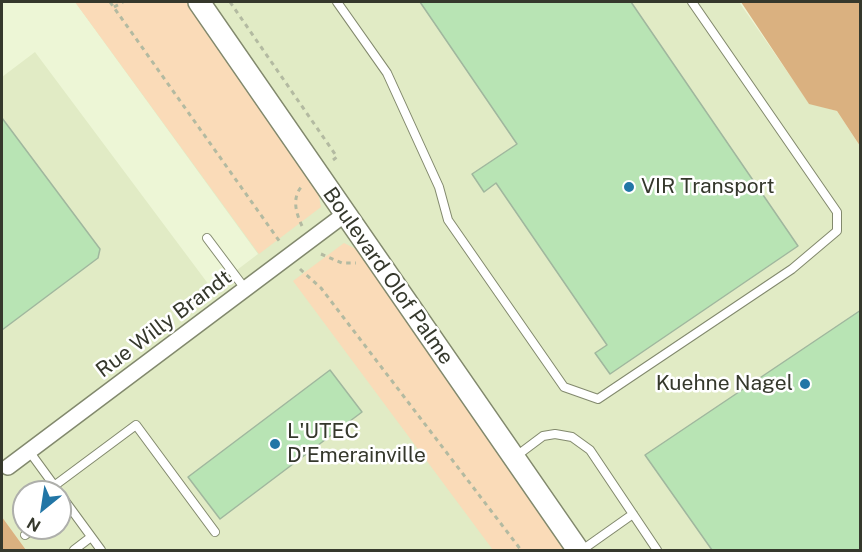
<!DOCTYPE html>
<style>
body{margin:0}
#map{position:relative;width:862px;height:552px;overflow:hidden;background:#edf6d6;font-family:"Public Sans",sans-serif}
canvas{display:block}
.frame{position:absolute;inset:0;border:3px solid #35382c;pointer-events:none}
.north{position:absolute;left:12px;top:480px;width:60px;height:60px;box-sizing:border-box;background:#fff;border:2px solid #aeafab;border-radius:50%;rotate:210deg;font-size:16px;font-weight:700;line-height:24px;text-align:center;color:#35382c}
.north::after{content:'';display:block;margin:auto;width:21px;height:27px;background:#2276a6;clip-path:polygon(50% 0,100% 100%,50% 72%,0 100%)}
</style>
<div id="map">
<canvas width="862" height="552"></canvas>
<div class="frame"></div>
<div class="north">N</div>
</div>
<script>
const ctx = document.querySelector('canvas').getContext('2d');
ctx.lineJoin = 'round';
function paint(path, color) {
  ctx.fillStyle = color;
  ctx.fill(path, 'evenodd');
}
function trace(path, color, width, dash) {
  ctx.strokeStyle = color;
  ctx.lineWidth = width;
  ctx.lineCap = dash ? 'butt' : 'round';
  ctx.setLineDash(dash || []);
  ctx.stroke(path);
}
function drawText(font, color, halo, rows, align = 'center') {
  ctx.font = font + ' "Public Sans",sans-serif';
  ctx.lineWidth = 5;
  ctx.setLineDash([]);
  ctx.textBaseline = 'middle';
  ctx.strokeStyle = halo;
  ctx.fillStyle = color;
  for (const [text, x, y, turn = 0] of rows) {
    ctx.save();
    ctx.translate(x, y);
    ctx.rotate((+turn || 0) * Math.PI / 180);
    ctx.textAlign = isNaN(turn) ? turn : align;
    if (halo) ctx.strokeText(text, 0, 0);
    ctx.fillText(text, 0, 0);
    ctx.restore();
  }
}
const built = new Path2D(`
 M75,2h664l70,101 28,8 23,35v404h-834l-24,-33v-440l33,-25 177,237 46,-35zM24,492h36v36h-36z`);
const green = new Path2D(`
 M75,2h112l131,190 3,15 -62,47z
 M344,243l14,7 208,300h-73l-200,-269z`);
const forest = new Path2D(`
 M741,2h119v144l-23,-35 -28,-7z
 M2,517l24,33h-24z`);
const building = new Path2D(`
 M420,2h211l167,244 -188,128 -15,-21 12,-8 -111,-162 -12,9 -12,-18 45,-30z
 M2,118l98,131 -2,9 -96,72z
 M861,310v240h-149l-67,-95z
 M330,370l32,42 -142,107 -32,-42z`);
const path = new Path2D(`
 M110,2l170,240
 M230,2l107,155 -4,3
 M114,7l9,-5
 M302,226c-6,-13 -11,-29 1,-41
 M321,254l21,9h14
 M300,269l21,19 200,262`);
const lane = new Path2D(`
 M337,2l50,71 52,114 9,33 116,167 34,12 194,-130 45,-38v-19l-145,-210
 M207,238l39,52
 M29,451l27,37
 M515,457l28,-21 12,-2 17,3 18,13 67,100
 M54,486l82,-61 79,107
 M60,494l41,56
 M25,535l9,-7
 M74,550l17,-13
 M582,550l51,-36`);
const street = new Path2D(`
 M8,467l337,-253`);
const secondary = new Path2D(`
 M199,2l379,548`);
const markers = [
 [629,187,6,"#2276a6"],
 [805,384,6,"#2276a6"],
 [275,444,6,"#2276a6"]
];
const poiNames = [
 ["VIR Transport",641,187],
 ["Kuehne Nagel",793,384,"right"],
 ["L'UTEC",287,432],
 ["D'Emerainville",287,456]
];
const streetNames = [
 ["Boulevard Olof Palme",388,276,55],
 ["Rue Willy Brandt",164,324,-37]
];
paint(built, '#e1ebc5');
paint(green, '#fadbb8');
paint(forest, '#dab180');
paint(building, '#b8e4b4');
trace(building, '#a0b79e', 1.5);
trace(lane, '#82896d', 10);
trace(street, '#82896d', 18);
trace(secondary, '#82896d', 24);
trace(path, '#b3baa1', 3, [4.5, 4.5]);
trace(lane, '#fff', 8);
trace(street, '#fff', 15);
trace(secondary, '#fff', 21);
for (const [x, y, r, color] of markers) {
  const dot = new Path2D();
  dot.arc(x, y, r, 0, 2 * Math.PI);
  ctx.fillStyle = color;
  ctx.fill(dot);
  trace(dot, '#fff', 2);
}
drawText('21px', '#35382c', '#fff', poiNames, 'left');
drawText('21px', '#35382c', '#fff', streetNames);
</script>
